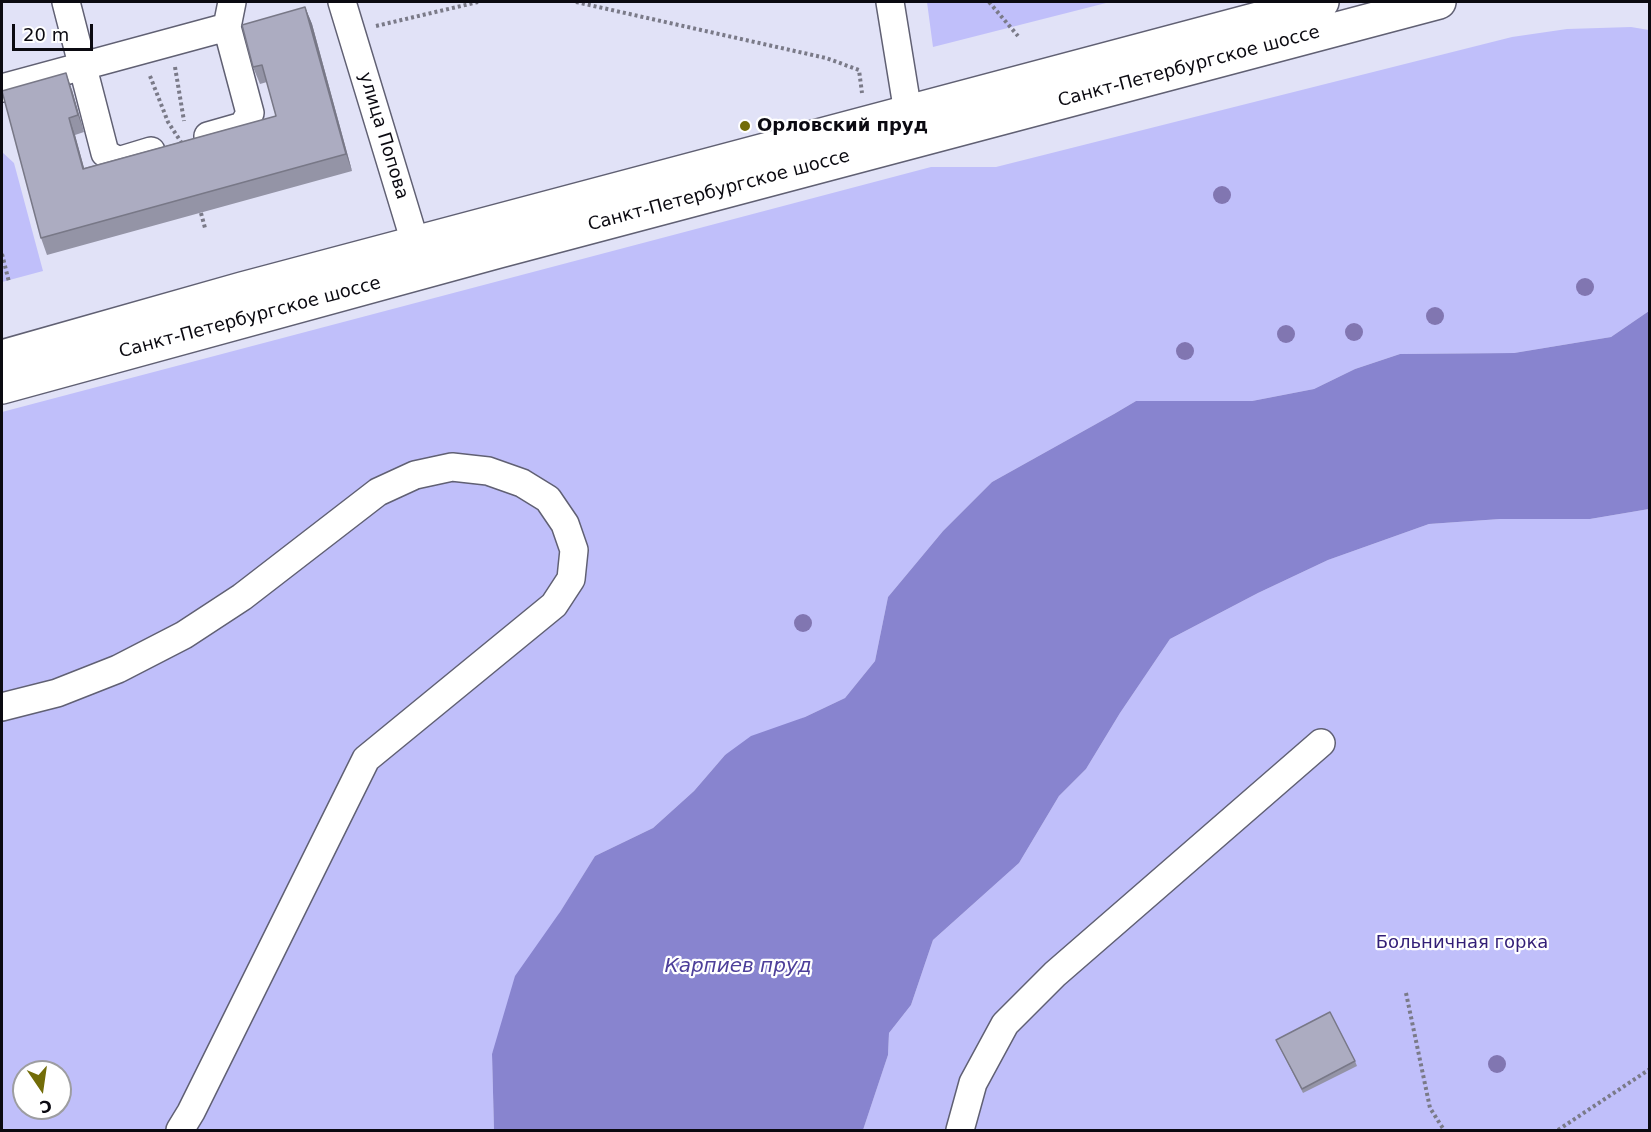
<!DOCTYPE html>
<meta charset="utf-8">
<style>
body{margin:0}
#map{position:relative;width:1651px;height:1132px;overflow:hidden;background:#e1e2f7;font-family:"DejaVu Sans",sans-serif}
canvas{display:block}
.frame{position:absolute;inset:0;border:3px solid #0b0a11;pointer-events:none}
.north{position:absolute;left:12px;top:1060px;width:60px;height:60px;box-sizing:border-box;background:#fff;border:2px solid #9d9da0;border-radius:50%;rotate:167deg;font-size:16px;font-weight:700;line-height:24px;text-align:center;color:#0b0a11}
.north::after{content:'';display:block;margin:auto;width:21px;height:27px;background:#726c08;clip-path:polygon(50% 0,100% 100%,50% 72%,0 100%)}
.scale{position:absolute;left:12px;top:24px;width:81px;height:27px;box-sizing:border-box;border:3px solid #0b0a11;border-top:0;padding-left:8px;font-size:18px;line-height:21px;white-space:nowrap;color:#0b0a11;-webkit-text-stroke:4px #fff;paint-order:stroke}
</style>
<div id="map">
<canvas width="1651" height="1132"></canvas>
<div class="frame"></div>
<div class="north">С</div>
<div class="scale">20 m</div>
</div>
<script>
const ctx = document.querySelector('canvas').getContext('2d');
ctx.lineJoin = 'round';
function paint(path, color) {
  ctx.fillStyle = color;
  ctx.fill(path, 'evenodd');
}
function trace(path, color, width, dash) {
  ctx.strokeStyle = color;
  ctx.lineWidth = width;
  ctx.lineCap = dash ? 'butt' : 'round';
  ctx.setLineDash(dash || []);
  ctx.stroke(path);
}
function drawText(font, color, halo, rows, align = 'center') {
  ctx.font = font + ' "DejaVu Sans",sans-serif';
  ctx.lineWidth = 4.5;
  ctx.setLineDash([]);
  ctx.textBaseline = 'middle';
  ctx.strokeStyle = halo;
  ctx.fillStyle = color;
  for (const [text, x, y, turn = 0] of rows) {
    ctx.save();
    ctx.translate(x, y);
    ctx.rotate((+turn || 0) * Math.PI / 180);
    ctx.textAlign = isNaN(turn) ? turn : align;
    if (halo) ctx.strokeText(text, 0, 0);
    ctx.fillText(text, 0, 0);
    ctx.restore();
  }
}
const green = new Path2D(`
 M927,2h183l-177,45z
 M1631,27l18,3v281l-38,26 -97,16 -114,1 -45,15 -41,20 -62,12h-116l-22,13 -122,68 -49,49 -55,66 -13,64 -30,37 -120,57 -31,36 -41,37 -58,28 -35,56 -68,142 2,76h-492v-718l929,-245h65l516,-130 55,-8zM24,1072h36v36h-36z
 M2,152l12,11 29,108 -41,11z
 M1649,509v621h-786l25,-75 1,-22 22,-28 22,-65 86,-77 40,-67 27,-27 34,-56 50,-74 88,-46 70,-33 101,-36 71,-5h90z`);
const water = new Path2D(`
 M1649,311v198l-59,10h-90l-71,5 -101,36 -70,33 -88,46 -50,74 -34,56 -27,27 -40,67 -86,77 -22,65 -22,28 -1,22 -25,75h-369l-2,-76 23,-78 45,-64 35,-56 58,-28 41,-37 31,-36 26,-19 54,-19 40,-19 30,-37 13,-64 55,-66 49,-49 122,-68 22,-13h116l62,-12 41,-20 45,-15 114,-1 97,-16z`);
const path = new Path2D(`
 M576,2l250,56 33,12 3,23
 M989,2l29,34
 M376,26l102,-24
 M175,67l9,54
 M150,76l18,46 13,20
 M201,213l4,15
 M2,254l7,28
 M1406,993l24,115 14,22
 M1558,1130l92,-61`);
const minor = new Path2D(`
 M66,2l39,151 13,8 33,-10
 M342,2l79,260
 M890,2l21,129
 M2,88l225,-61 5,-25
 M208,136l35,-10 7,-13 -23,-86
 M2,707l55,-14 61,-24 66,-34 58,-38 136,-105 37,-17 37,-8 36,4 34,12 26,16 17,25 9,26 -3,29 -17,26 -188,154 -175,353 -11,18
 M960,1130l13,-47 32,-59 50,-50 266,-231`);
const major = new Path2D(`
 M2,357l240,-68 1080,-287
 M2,387c478,-132 957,-261 1437,-385`);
const trees = [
 [1222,195],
 [1585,287],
 [1435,316],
 [1354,332],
 [1286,334],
 [1185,351],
 [803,623],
 [1497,1064]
];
const wall = new Path2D(`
 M305,7l7,17 40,147 -305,84 -6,-17 31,-148 12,42 -9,3 9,33 192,-52 -9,-34 -7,2 -7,-17z
 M1276,1040l79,21 2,5 -54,27z`);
const shadedWall = new Path2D(`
 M305,7l7,17 40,147 -6,-17z
 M66,73l6,17 12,42 -6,-17z
 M69,118l6,17 14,51 -6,-17z`);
const building = new Path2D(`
 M305,7l41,147 -305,84 -39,-147 64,-18 12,42 -9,3 14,51 193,-53 -14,-51 -9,2 -11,-42z
 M1330,1012l25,49 -53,28 -26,-49z`);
const markers = [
 [745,126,6,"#726c08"]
];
const streetNames = [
 ["Санкт-Петербургское шоссе",1189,67,-15],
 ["улица Попова",383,136,73],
 ["Санкт-Петербургское шоссе",719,191,-15],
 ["Санкт-Петербургское шоссе",250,318,-15]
];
const poiNames = [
 ["Орловский пруд",757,126]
];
const parkNames = [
 ["Больничная горка",1462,943]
];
const waterNames = [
 ["Карпиев пруд",738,967]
];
paint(green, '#c0bffa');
paint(water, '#8884cf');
trace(minor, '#606073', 30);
trace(major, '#606073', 36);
trace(path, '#7a7a88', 4, [3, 3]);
trace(minor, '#fff', 27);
trace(major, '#fff', 33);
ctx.fillStyle = '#8176b1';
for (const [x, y] of trees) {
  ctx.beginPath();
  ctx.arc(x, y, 9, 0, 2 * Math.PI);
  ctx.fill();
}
paint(wall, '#9494a6');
paint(shadedWall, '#787887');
paint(building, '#acacc1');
trace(building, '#787887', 1.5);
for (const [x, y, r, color] of markers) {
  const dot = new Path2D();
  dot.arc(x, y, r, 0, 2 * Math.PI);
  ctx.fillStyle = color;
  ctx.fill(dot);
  trace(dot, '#fff', 2);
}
drawText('18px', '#0b0a11', '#fff', streetNames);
drawText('bold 18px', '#0b0a11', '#fff', poiNames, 'left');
drawText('18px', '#321e77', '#fff', parkNames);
drawText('italic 20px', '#4d3f9a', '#fff', waterNames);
</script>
